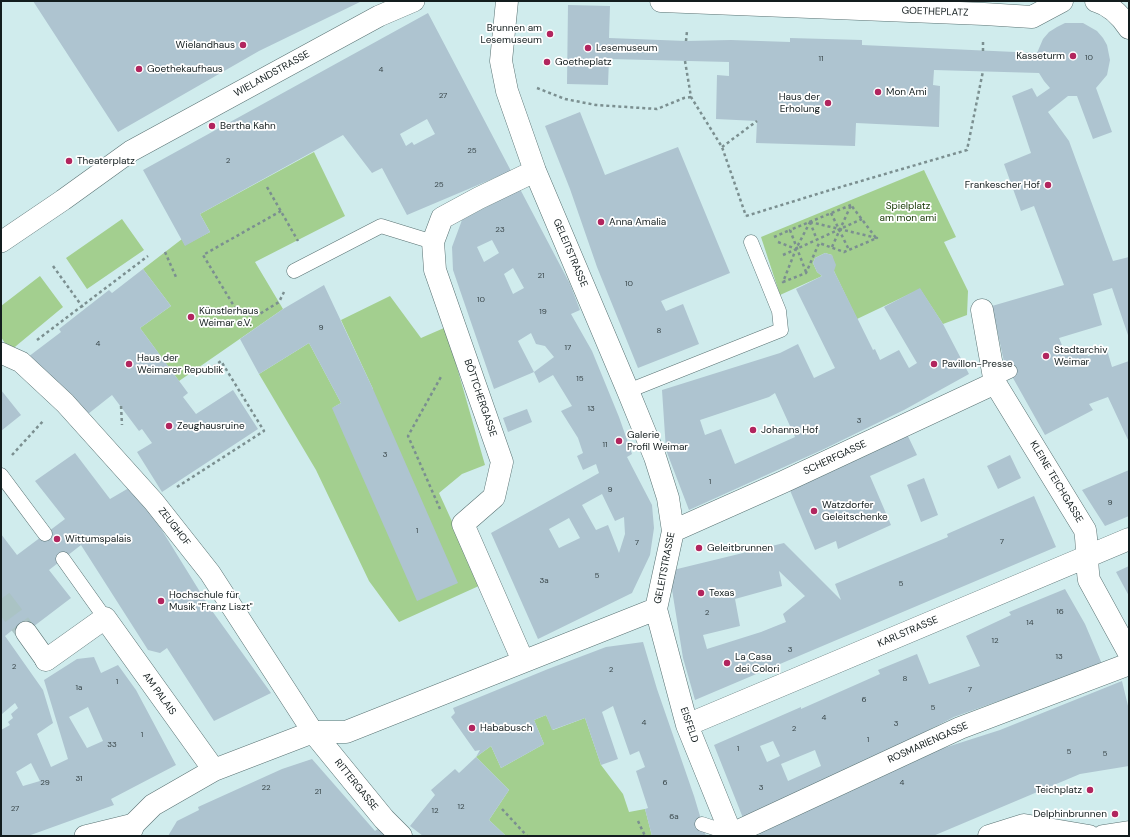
<!DOCTYPE html>
<meta charset="utf-8">
<style>
body{margin:0}
#map{position:relative;width:1130px;height:837px;overflow:hidden;background:#d0eced;font-family:"DM Sans",sans-serif}
canvas{display:block}
.frame{position:absolute;inset:0;border:2px solid #131d1e;pointer-events:none}
</style>
<div id="map">
<canvas width="1130" height="837"></canvas>
<div class="frame"></div>
</div>
<script>
const ctx = document.querySelector('canvas').getContext('2d');
ctx.lineJoin = 'round';
function paint(path, color) {
  ctx.fillStyle = color;
  ctx.fill(path, 'evenodd');
}
function trace(path, color, width, dash) {
  ctx.strokeStyle = color;
  ctx.lineWidth = width;
  ctx.lineCap = dash ? 'butt' : 'round';
  ctx.setLineDash(dash || []);
  ctx.stroke(path);
}
function drawText(font, color, halo, rows, align = 'center') {
  ctx.font = font + ' "DM Sans",sans-serif';
  ctx.lineWidth = 3.5;
  ctx.setLineDash([]);
  ctx.textBaseline = 'middle';
  ctx.strokeStyle = halo;
  ctx.fillStyle = color;
  for (const [text, x, y, turn = 0] of rows) {
    ctx.save();
    ctx.translate(x, y);
    ctx.rotate((+turn || 0) * Math.PI / 180);
    ctx.textAlign = isNaN(turn) ? turn : align;
    if (halo) ctx.strokeText(text, 0, 0);
    ctx.fillText(text, 0, 0);
    ctx.restore();
  }
}
const green = new Path2D(`
 M314,152l31,64 -90,46 28,47 -104,72 -39,-53 31,-22 -28,-37 39,-30 3,6 25,-13 -10,-18z
 M924,170l32,67 -12,5 24,49 -1,24 -24,9 -23,-35 -63,30 -23,-48 -2,-16 -7,-2 -10,5 -2,5 4,9 5,4 -42,19 -19,-58z
 M122,219l22,31 -57,39 -21,-31z
 M40,276l23,31 -53,44 -9,-14v-31z
 M390,296l31,42 23,-10 6,15 35,122 -23,9 -23,19 42,92 -82,37 -30,-41 -53,-111 -57,-96 50,-31 32,60 -9,5 41,-19 -32,-69z
 M546,715l7,15 32,-12 16,47 22,29 6,18 16,-3 7,27h-146l-17,-16 20,-30 -33,-33 15,-11 10,22 43,-24 -10,-24z`);
const building = new Path2D(`
 M33,1h329l-103,50 -141,81z
 M568,5l42,1 -1,32 77,3 45,-1 59,2v-4l72,2v5l175,8 6,-14 6,-7 8,-5 8,-4h18l14,8 6,7 4,7 3,15 -3,15 -11,13 16,44 -19,7 -16,-43h-9l-20,16 21,29 44,120 16,-4v81l-17,-50 -19,6 9,31 -43,13 7,17 18,-8 4,9 19,-6 5,17 17,-6v81l-21,-45 -19,7 4,6 -48,25 -41,-73 -12,-56 72,-21 -30,-79 -13,5 -17,-47 27,-11 -19,-57 20,-8 5,9 13,-9 -6,-7 -5,-8 -105,-3 -1,15 7,1 -1,41 -83,-4 -1,23 -99,-3 1,-22 -41,-2 1,-44 12,1v-14l-120,-3 -1,26 -41,-1z
 M428,13l83,158 -104,44 -25,-47 -10,5 -29,-38 -143,79 10,18 -25,14 -42,-76zM427,119l8,15 -21,11 -2,-3 -6,4 -6,-12z
 M580,112l25,63 73,-28 52,126 -69,28 5,10 17,-7 16,40 -61,24 -41,-101 -27,-78 -25,-63z
 M520,189l50,95 10,26 -9,4 21,37 27,66 13,37 -5,3 25,48 2,23 -4,27 -18,38 -94,46 -47,-106 108,-60 -3,-9 -13,6 -6,-14 6,-3 -5,-15 -17,-27 11,-5 -19,-31 -14,8 -5,-11 20,-15 -9,-11 -9,-2 -5,-11 -13,8 16,31 -40,17 -41,-119 -1,-23 10,-27zM492,240l7,13 -15,9 -7,-15zM513,268l11,20 -11,6 -9,-20zM602,494l13,27 9,-4 1,17 -6,19 -11,-28 -12,5 -14,-25zM569,518l11,20 -21,10 -10,-19z
 M825,253l7,2 4,10 -2,6 39,79 2,-1 5,11 19,-10 10,18 8,-5 -33,-56 36,-19 23,36 26,50 -65,36 -80,39 -135,61 -23,-60 -4,-60 118,-37 18,-9 16,34 21,-10 -39,-79 26,-13 -5,-4 -4,-9 2,-5zM775,393l20,44 -60,27 -14,-35 -16,6 -5,-15 69,-23z
 M143,269l28,37 -31,22 48,65 -5,4 13,17 37,-24 25,39 -96,63 -25,-40 15,-9 -10,-14 -3,2 -27,-36 -24,19 -60,-57 33,-25 -2,-3 50,-39 3,3z
 M324,285l49,104 85,194 -41,18 -85,-193 9,-5 -32,-60 -50,31 -19,-35 43,-30z
 M1,390l20,25 -20,16z
 M527,409l5,13 -24,10 -5,-14z
 M906,432l11,23 -47,21 21,49 -53,24 -2,-8 -21,9 -26,-62z
 M75,453l35,46 24,-14 76,123 61,85 -57,28 -47,-73 -7,5 -12,-3 -67,-105 -32,25 22,28 -50,38 -6,-8 -10,8 38,54 10,33 -16,11 14,33 17,-8 -24,-79 33,-21 17,-2 7,16 17,-8 18,25 40,75 -65,34 3,6 -86,31h-27v-106l9,-5 -2,-3 5,-4 -2,-4 7,-6 -3,-5 -13,11 -1,-1v-179l16,21 48,-36 -30,-38zM88,707l15,34 -16,7 -18,-31zM31,763l9,18 -17,5 -7,-14z
 M1010,455l11,23 -23,11 -11,-23z
 M1129,470v46l-24,10 -23,-36z
 M924,478l14,37 -17,7 -14,-37z
 M1034,496l22,51 -361,153 -12,-42 -14,-87 115,-28 57,57 -6,-16 113,-47 -1,-3zM779,571l26,25 -22,18 3,8 -25,10 -54,17 -4,-14 37,-9 -5,-27 47,-13z
 M1129,566v30l-13,-24z
 M1065,589l20,35 17,40 -94,37 -1,-3 -53,19 -31,16 -180,85 -29,-73 87,-38v2l79,-35 -2,-4 39,-16 12,30 51,-18 -14,-30 45,-21 -2,-3zM773,741l7,15 -13,6 -7,-16zM815,750l6,16 -33,15 -7,-17z
 M643,642l14,47 37,107 12,40h-54l-7,-27 3,-1 -12,-37 9,-4 -6,-16 -9,4 -17,-49 -11,6 16,47 -17,6 -16,-47 -33,12 -6,-15 -12,5 10,24 -43,24 -10,-22 -15,11 33,33 -20,30 17,16h-83l-13,-10 25,-31 -4,-5 24,-21 4,4 17,-16 4,-7 -5,1 -24,-34 4,-4 -2,-5 95,-39 58,-22z
 M1122,681l7,29v56l-49,8 -147,62h-173l-2,-5 164,-76 78,-25z
 M312,759l63,72 4,-3 7,8h-218l9,-15 22,-11 -1,-3 84,-38z`);
const pedestrianTunnel = new Path2D(`
 M1,599l25,33`);
const path = new Path2D(`
 M686,41l1,-10
 M983,51v-9
 M685,61l6,36 31,50 24,69
 M537,88l28,11 31,6 61,4 27,-11 7,-1
 M722,147l35,-26
 M267,187l31,54
 M281,211l-78,44 34,56 9,4h12l21,-13 5,-10
 M831,213l18,37
 M746,216l81,-25 140,-41 16,-79
 M810,222l67,16 -33,14 -25,-9 -13,30 -23,9 13,-33z
 M810,222l7,18
 M774,237l16,-7
 M778,242l18,7
 M832,247l19,-42 25,33
 M165,252l11,25
 M783,255l79,-36
 M53,266l31,43
 M806,272l-16,-42 61,-25
 M37,340l111,-84
 M121,406l1,19
 M12,455l32,-35
 M177,487l87,-56 -43,-70 -10,7
 M440,509l-32,-73 34,-61
 M502,809l25,27
 M638,821l7,15`);
const service = new Path2D(`
 M294,271l87,-45 52,16
 M995,378l15,-7
 M628,391l153,-61 -2,-19 -28,-69
 M1,475l44,59
 M63,559l42,59
 M702,824l30,10`);
const pedestrian = new Path2D(`
 M1,242l62,-42 68,-49 248,-135 35,-15
 M1,353l20,9 44,41 89,99 56,71 103,159
 M26,632l20,28
 M85,836l49,-12`);
const minor = new Path2D(`
 M507,1l-6,60 6,30 28,80 93,220 27,66 13,41 5,33 -17,78 31,116 45,111
 M661,1l323,13 48,3 30,-16
 M1096,1c14,4 25,15 33,27
 M982,310l13,73 90,147c3,16 1,33 4,50l40,73
 M673,531l110,-49 212,-99
 M46,660l59,-42 109,152
 M523,661l-60,-137 31,-27 8,-35 -67,-192 -2,-28 9,-24 37,-20 56,-27
 M687,725l442,-186
 M313,732l71,87 17,17
 M732,834l228,-106 169,-64
 M129,836l5,-12 19,-19 61,-35 99,-38h33l310,-123
 M989,836l35,-11 65,11
 M1103,836l26,-4`);
const markers = [
 [550,34,4,"#b2255e"],
 [243,45,4,"#b2255e"],
 [588,48,4,"#b2255e"],
 [1073,56,4,"#b2255e"],
 [547,62,4,"#b2255e"],
 [139,69,4,"#b2255e"],
 [878,92,4,"#b2255e"],
 [828,103,4,"#b2255e"],
 [212,126,4,"#b2255e"],
 [69,161,4,"#b2255e"],
 [1048,185,4,"#b2255e"],
 [601,222,4,"#b2255e"],
 [191,317,4,"#b2255e"],
 [1046,356,4,"#b2255e"],
 [129,364,4,"#b2255e"],
 [934,364,4,"#b2255e"],
 [169,426,4,"#b2255e"],
 [753,430,4,"#b2255e"],
 [619,441,4,"#b2255e"],
 [814,511,4,"#b2255e"],
 [57,539,4,"#b2255e"],
 [699,548,4,"#b2255e"],
 [701,593,4,"#b2255e"],
 [161,601,4,"#b2255e"],
 [727,663,4,"#b2255e"],
 [472,728,4,"#b2255e"],
 [1090,790,4,"#b2255e"],
 [1115,814,4,"#b2255e"]
];
const numberNames = [
 ["10",1089,58],
 ["11",821,59],
 ["4",381,70],
 ["27",443,96],
 ["25",472,151],
 ["2",228,161],
 ["25",439,185],
 ["23",500,230],
 ["21",541,276],
 ["10",629,284],
 ["10",481,300],
 ["19",543,312],
 ["9",321,328],
 ["8",659,331],
 ["4",98,344],
 ["17",568,348],
 ["15",580,379],
 ["13",591,409],
 ["3",859,421],
 ["11",605,445],
 ["3",385,455],
 ["1",710,482],
 ["9",610,490],
 ["9",1110,503],
 ["1",417,531],
 ["7",1002,542],
 ["7",637,543],
 ["5",597,576],
 ["3a",544,581],
 ["5",901,584],
 ["16",1060,612],
 ["2",707,613],
 ["14",1030,623],
 ["12",995,641],
 ["3",790,650],
 ["13",1059,657],
 ["2",14,667],
 ["2",611,670],
 ["8",905,679],
 ["1",117,682],
 ["1a",79,688],
 ["7",970,690],
 ["6",864,700],
 ["5",933,708],
 ["4",824,718],
 ["4",644,723],
 ["3",896,724],
 ["2",794,729],
 ["1",142,735],
 ["1",868,740],
 ["33",112,745],
 ["1",738,749],
 ["5",1069,752],
 ["5",1105,754],
 ["31",79,779],
 ["29",45,783],
 ["6",665,783],
 ["4",902,783],
 ["22",266,788],
 ["3",761,788],
 ["21",318,792],
 ["12",461,807],
 ["27",15,809],
 ["12",435,811],
 ["6a",674,817]
];
const streetNames = [
 ["GOETHEPLATZ",935,12,2],
 ["WIELANDSTRASSE",272,74,-29],
 ["GELEITSTRASSE",570,253,67],
 ["BÖTTCHERGASSE",480,398,71],
 ["SCHERFGASSE",835,458,-25],
 ["KLEINE TEICHGASSE",1056,482,59],
 ["ZEUGHOF",174,527,52],
 ["GELEITSTRASSE",665,568,-79],
 ["KARLSTRASSE",908,632,-23],
 ["AM PALAIS",159,694,54],
 ["EISFELD",689,725,71],
 ["ROSMARIENGASSE",928,743,-24],
 ["RITTERGASSE",356,785,51]
];
const poiNames = [
 ["Brunnen am",542,28,"right"],
 ["Lesemuseum",542,40,"right"],
 ["Wielandhaus",235,45,"right"],
 ["Lesemuseum",596,48],
 ["Kasseturm",1065,56,"right"],
 ["Goetheplatz",555,62],
 ["Goethekaufhaus",147,69],
 ["Mon Ami",886,92],
 ["Haus der",820,97,"right"],
 ["Erholung",820,109,"right"],
 ["Bertha Kahn",220,126],
 ["Theaterplatz",77,161],
 ["Frankescher Hof",1040,185,"right"],
 ["Anna Amalia",609,222],
 ["Künstlerhaus",199,311],
 ["Weimar e.V.",199,323],
 ["Stadtarchiv",1054,350],
 ["Weimar",1054,362],
 ["Haus der",137,358],
 ["Weimarer Republik",137,370],
 ["Pavillon-Presse",942,364],
 ["Zeughausruine",177,426],
 ["Johanns Hof",761,430],
 ["Galerie",627,435],
 ["Profil Weimar",627,447],
 ["Watzdorfer",822,505],
 ["Geleitschenke",822,517],
 ["Wittumspalais",65,539],
 ["Geleitbrunnen",707,548],
 ["Texas",709,593],
 ["Hochschule für",169,595],
 ["Musik \"Franz Liszt\"",169,607],
 ["La Casa",735,657],
 ["dei Colori",735,669],
 ["Hababusch",480,728],
 ["Teichplatz",1082,790,"right"],
 ["Delphinbrunnen",1107,814,"right"]
];
const parkNames = [
 ["Spielplatz",908,206],
 ["am mon ami",908,218]
];
paint(green, '#a3cf8f');
paint(building, '#aec4d0');
trace(pedestrianTunnel, '#aac3c4', 21, [21, 10]);
trace(service, '#597273', 15);
trace(pedestrian, '#597273', 22);
trace(minor, '#597273', 23);
trace(path, '#7b8f90', 2.5, [3, 3]);
trace(service, '#fff', 14);
trace(pedestrian, '#fff', 21);
trace(minor, '#fff', 22);
for (const [x, y, r, color] of markers) {
  const dot = new Path2D();
  dot.arc(x, y, r, 0, 2 * Math.PI);
  ctx.fillStyle = color;
  ctx.fill(dot);
  trace(dot, '#fff', 1.5);
}
drawText('8px', '#3a474a', null, numberNames);
drawText('10px', '#131d1e', '#fff', streetNames);
drawText('10px', '#131d1e', '#fff', poiNames, 'left');
drawText('10px', '#143700', '#fff', parkNames);
</script>
